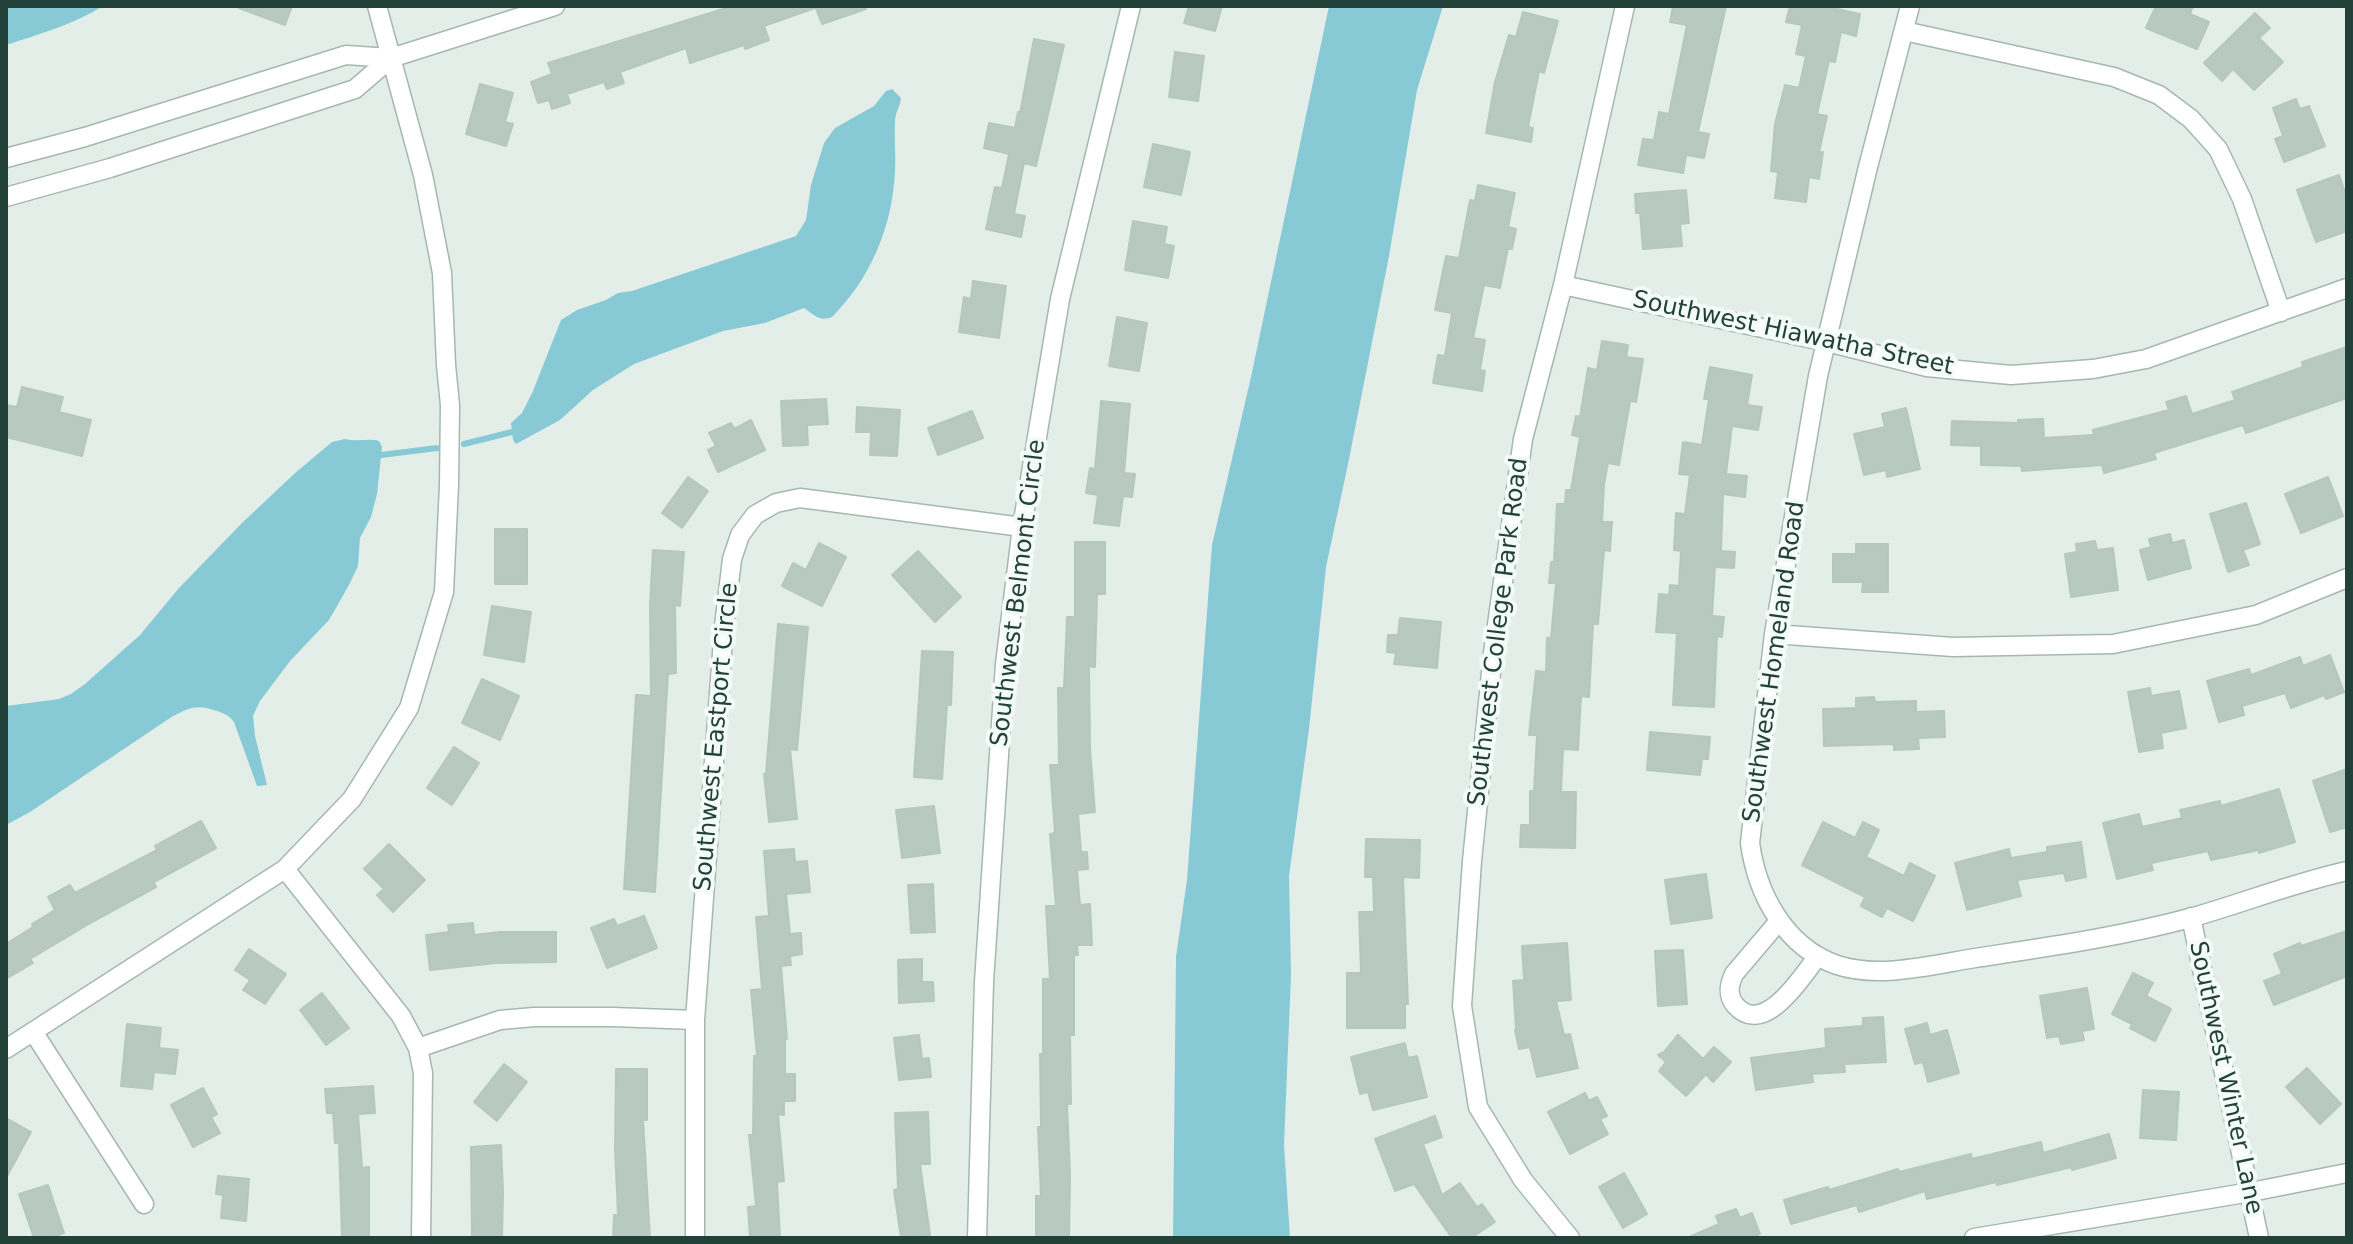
<!DOCTYPE html>
<style>
body{margin:0}
#map{position:relative;width:2353px;height:1244px;overflow:hidden;background:#e3eee9;font-family:"DejaVu Sans",sans-serif}
canvas{display:block}
.frame{position:absolute;inset:0;border:8px solid #214139;pointer-events:none}
</style>
<div id="map">
<canvas width="2353" height="1244"></canvas>
<div class="frame"></div>
</div>
<script>
const ctx = document.querySelector('canvas').getContext('2d');
ctx.lineJoin = 'round';
function paint(path, color) {
  ctx.fillStyle = color;
  ctx.fill(path, 'evenodd');
}
function trace(path, color, width, dash) {
  ctx.strokeStyle = color;
  ctx.lineWidth = width;
  ctx.lineCap = dash ? 'butt' : 'round';
  ctx.setLineDash(dash || []);
  ctx.stroke(path);
}
function drawText(font, color, halo, rows, align = 'center') {
  ctx.font = font + ' "DejaVu Sans",sans-serif';
  ctx.lineWidth = 8;
  ctx.setLineDash([]);
  ctx.textBaseline = 'middle';
  ctx.strokeStyle = halo;
  ctx.fillStyle = color;
  for (const [text, x, y, turn = 0] of rows) {
    ctx.save();
    ctx.translate(x, y);
    ctx.rotate((+turn || 0) * Math.PI / 180);
    ctx.textAlign = isNaN(turn) ? turn : align;
    if (halo) ctx.strokeText(text, 0, 0);
    ctx.fillText(text, 0, 0);
    ctx.restore();
  }
}
const water = new Path2D(`
 M6,6h97c-30,19 -64,28 -97,39z
 M1329,6h114l-26,84 -28,166 -41,208 -22,103 -17,162 -20,147 2,99 -7,170 6,93h-117l3,-281 11,-77 25,-335 39,-168z
 M892,89l9,9c-1,9 -6,15 -6,24 -1,17 1,33 0,50 -3,55 -24,106 -63,145 -12,5 -18,-2 -28,-9l-39,15 -42,8 -89,33 -41,26 -33,30 -44,24 -3,-4 -2,-17 11,-10 11,-22 28,-71 16,-10 29,-10 12,-7 14,-2 164,-55 10,-16 5,-35 13,-42 11,-15 39,-22 12,-15z
 M345,439c12,3 23,-1 34,2l3,6 -5,47 -6,23 -11,21 -2,28 -9,19 -20,35 -39,41 -30,40 -7,15 2,20 12,49 -10,1 -23,-64c-5,-7 -9,-8 -17,-11 -18,-7 -27,-4 -44,5l-143,96 -24,13v-119l53,-7 12,-5 14,-10 55,-49 39,-47 63,-65 52,-49 38,-32z`);
const stream = new Path2D(`
 M464,444l48,-12
 M381,455l56,-7`);
const building = new Path2D(`
 M239,6h53l-7,19 -46,-17z
 M733,6h81l1,2 -51,18 5,14 -24,9 -1,-4 -54,18 -4,-15 -66,24 4,11 -17,6 -3,-7 -37,12 3,9 -18,6 -3,-9 -11,3 -7,-21 21,-8 -4,-11z
 M815,6h51v3l-44,15z
 M1189,6h33l-7,25 -31,-8z
 M1673,6h53l-28,126 11,2 -5,24 -18,-3 -3,18 -45,-8 5,-26 11,1 5,-28 10,2 18,-89 -17,-3z
 M1790,6h33l37,8 -4,22 -15,-4 -6,30 -6,-1 -12,53 10,2 -8,36h4l-4,27 -10,-2 -3,25 -31,-4 3,-26 -7,-1 4,-47 10,-39 14,3 7,-32 -10,-2 6,-29 -16,-3z
 M2156,6h37l-3,8 19,8 -12,27 -51,-21z
 M1523,12l35,9 -14,52 -5,-2 -11,56 5,1 -2,14 -45,-9 9,-51 14,-47 7,2z
 M2255,13l15,15 -11,10 24,24 -29,28 -21,-21 -11,12 -18,-18z
 M1034,39l30,6 -28,121 -12,-3 -10,51 11,2 -4,21 -35,-8 9,-42 7,1 7,-34 -25,-6 5,-25 26,5 3,-16 2,1z
 M1175,52l29,4 -6,45 -29,-4z
 M480,84l33,9 -8,29 8,2 -7,22 -40,-12z
 M2296,99l4,10 9,-3 16,40 -41,16 -9,-23 8,-3 -10,-28z
 M1153,144l37,8 -9,43 -37,-8z
 M2339,175l8,23v33l-31,11 -19,-52z
 M1478,185l37,8 -7,34 8,2 -4,20 -4,-1 -8,40 -16,-3 -11,53 12,2 -5,30 5,1 -3,20 -49,-8 5,-28 7,1 7,-43 -17,-3 11,-54 13,2 11,-58 5,1z
 M1686,190l3,33 -9,1 2,22 -39,3 -3,-36h-4l-1,-19z
 M1133,221l34,6 -3,17 10,2 -6,32 -43,-8z
 M973,281l33,5 -7,52 -40,-6 5,-35 7,2z
 M1117,317l30,6 -8,48 -30,-5z
 M1602,341l26,4 -2,12 17,2 -7,43 -6,-1 -11,64 -11,-2 -4,21 -2,38h10l-2,29 -6,-1 -6,74h-5l-4,73 -8,-1 -3,54 -15,-1 -2,43h15l-1,56 -55,-1 1,-22h9v-34h4l3,-56h-8l7,-64 10,1 1,-34h4l5,-55h-7l2,-21h3l3,-58h8l1,-14h5l9,-53 -8,-2 4,-19 4,1 8,-49 9,2z
 M2347,347v51l-101,35 -3,-8 -89,28 2,6 -52,14 -2,-8 -80,6 -1,-5 -40,-1v-19l-30,-1 1,-24 66,2v-3l25,-1 1,19 50,-3 -1,-5 76,-20 -3,-8 20,-6 6,18 43,-14 -3,-8 71,-25 -1,-5z
 M1710,367l42,8 -5,30 15,2 -4,23 -26,-4 -6,48 21,2 -2,21 -22,-3 -2,57 14,1 -1,16 -19,-1 -3,49 12,1 -2,20 -5,-1 -3,71 -41,-2 4,-72 -21,-1 3,-38 10,1 1,-10 9,1 2,-35 -7,-1 2,-37 9,1 5,-39 -11,-1 4,-32 19,3 7,-46h-5z
 M22,387l41,10 -4,15 32,8 -9,36 -76,-19v-32l11,2z
 M826,399l2,25 -21,1 1,20 -25,1 -2,-45z
 M1101,401l29,3 -6,69 11,1 -3,23 -9,-1 -4,30 -25,-3 4,-28 -12,-2 4,-25 5,1z
 M857,407l43,3 -3,46 -27,-1 1,-23h-15z
 M1906,408l14,61 -33,8 -1,-7 -22,5 -10,-41 31,-7 -3,-13z
 M972,411l11,27 -45,17 -10,-27z
 M751,420l14,30 -47,22 -10,-22 8,-4 -7,-13 22,-10 3,6z
 M688,477l20,14 -26,37 -20,-15z
 M2328,477l15,39 -42,17 -16,-39z
 M2246,503l14,41 -17,6 6,15 -21,7 -18,-58z
 M495,529h32v55h-32z
 M2170,534l2,9 12,-3 7,28 -43,12 -8,-30 11,-3 -2,-8z
 M2095,541l2,9 16,-2 5,42 -47,7 -6,-43 12,-2 -1,-8z
 M1075,542h30v52h-8l-2,73 -6,-1 1,83 5,63 -17,2 3,38h6l1,17 -11,1 3,35 10,-1 2,41h-15l1,10h-4v80h-4l1,69h-4l3,71 -1,63h-33v-42h5l-3,-69h3l-1,-73h3v-75h7l-4,-73h10l-6,-72 5,-1 -5,-68h9l-1,-77h6l3,-71h8z
 M819,543l27,14 -24,49 -40,-20 11,-23 13,7z
 M1856,544h32v48h-26l1,-10h-30v-28h23z
 M653,550l31,2 -4,54 -5,-1 1,68 -8,1 -13,218 -31,-3 12,-194 15,1 -1,-91z
 M918,551l43,46 -26,25 -43,-47z
 M492,606l39,6 -7,50 -40,-7z
 M1400,618l41,4 -4,46 -43,-4 2,-11 -9,-1 1,-17h10z
 M778,624l30,3 -11,123 -7,-1 7,70 -28,3 -5,-48h2z
 M922,651l31,1 -2,53h-4l-5,74 -28,-2z
 M2330,655l14,37 -18,7 -2,-4 -33,13 -6,-15 -43,13 2,9 -25,7 -12,-41 42,-12 2,6 49,-18 3,9z
 M482,679l37,17 -19,44 -38,-17z
 M2150,688l1,8 28,-5 7,37 -25,5 2,15 -24,4 -11,-60z
 M1874,697l1,5 41,-1v11l28,-1 1,26 -27,1 1,11 -25,1v-6l-70,2 -1,-37 33,-1v-10z
 M1650,732l60,5 -2,22h-6l-2,16 -53,-5z
 M454,747l25,16 -27,42 -25,-17z
 M2347,769v58l-17,5 -17,-51z
 M2279,789l16,53 -36,11v-3l-48,10 -3,-9 -57,12 2,7 -36,9 -14,-56 36,-9 3,13 40,-9 -2,-8 40,-9 1,5z
 M934,806l6,47 -38,5 -6,-48z
 M201,821l15,27 -62,34 2,5 -64,35 -62,37 3,4 -27,16v-35l27,-17 -1,-3 23,-14 -7,-13 22,-12 5,8 82,-43 -2,-4z
 M1823,822l32,16 8,-16 16,8 -13,27 38,19 6,-13 25,13 -22,45 -26,-13 -5,9 -21,-11 4,-9 -63,-32z
 M1366,839l54,1 -1,38 -16,-1 5,127h-3v24h-58v-55h14l-2,-61h15l-1,-35h-8z
 M2081,842l5,35 -20,4 -2,-8 -47,7 4,16 -54,14 -12,-47 54,-14 2,9 36,-6v-5z
 M389,844l36,36 -32,32 -16,-17 7,-6 -20,-20z
 M794,849l1,13 12,-1 3,31 -24,2 4,40 11,-1 1,21 -12,2 1,9 -10,1 6,73h-2v35h10v27h-11v14l-6,-1 6,67 -7,1 3,56h-30l-2,-31 8,-1 -7,-71h4l1,-79h3l-6,-66 11,-1 -6,-72 13,-1 -5,-65z
 M1706,874l6,44 -41,6 -6,-44z
 M933,884l2,48 -24,1 -3,-48z
 M644,916l13,32 -50,20 -16,-40 23,-9 3,7z
 M473,923l1,12 26,-3h56v30l-60,1 -66,7 -4,-35 23,-3 -1,-7z
 M2347,931v45l-73,29 -10,-24 18,-7 -8,-20 26,-11 1,3z
 M1567,943l4,57 -15,1 8,34 6,-1 8,34 -41,9 -7,-30 -11,2 -4,-19 1,-1 -3,-48 11,-1 -2,-34z
 M249,949l37,25 -21,30 -22,-14 7,-10 -15,-10z
 M1683,950l4,54 -29,2 -3,-55z
 M922,959v23h11l1,19 -35,2 -1,-43z
 M2133,973l20,10 -7,13 25,13 -16,32 -25,-13 2,-4 -20,-10z
 M2087,988l7,41 -12,2 2,9 -23,4 -2,-8 -12,2 -7,-42z
 M322,993l27,35 -23,17 -26,-35z
 M1883,1017l3,45 -42,2 1,8 -33,2 1,8 -57,8 -5,-32 75,-10 -1,-19 38,-3v-8z
 M1927,1023l3,12 17,-5 12,43 -31,9 -5,-20 -8,2 -10,-35z
 M127,1024l34,4 -2,20 19,2 -3,24 -21,-2 -2,17 -31,-3z
 M919,1035l3,24 7,-1 2,19 -32,3 -5,-42z
 M1678,1035l25,24 11,-12 17,15 -18,20 -7,-8 -20,22 -27,-25 7,-9 -8,-7 6,-3z
 M1405,1043l3,15 9,-2 10,41 -54,13 -5,-18 -8,2 -9,-37z
 M504,1064l23,18 -30,39 -23,-19z
 M2307,1068l34,36 -21,20 -34,-37z
 M616,1069h31v51h-4l7,118h-37l1,-23h4l-3,-66z
 M373,1086l2,27 -17,1 4,54 7,-1v71h-27l-3,-95h-4l-2,-30h-6l-2,-24z
 M203,1088l14,26 -6,3 9,16 -27,14 -22,-42z
 M2143,1090l36,2 -3,48 -36,-2z
 M1585,1093l4,8 8,-4 10,19 -7,3 8,15 -38,20 -22,-42z
 M928,1112l2,52h-10l10,71 -29,3 -7,-48 4,-1 -3,-76z
 M1435,1116l7,21 -19,7 19,51 18,-12 17,24 5,-3 13,18 -24,16h-19l-38,-54 -19,7 -20,-52z
 M6,1118l25,14 -25,46z
 M2109,1134l7,24 -44,12v-3l-75,18 -1,-3 -69,17 -2,-8 -66,21 -2,-7 -66,19 -7,-24 44,-13 1,3 69,-21 1,3 72,-18 1,5 69,-17 2,11z
 M501,1145l2,47 -1,46h-30l-1,-91z
 M1624,1173l23,41 -24,14 -24,-41z
 M218,1176l31,3 -3,42 -25,-3 2,-23 -7,-1z
 M48,1185l16,48 -16,5h-14l-15,-44z
 M1736,1209l4,9 12,-5 8,21 -11,4h-62l32,-14 -3,-8z`);
const minor = new Path2D(`
 M1910,6l-42,161 -50,209 -44,258 -24,209c7,51 35,104 87,122 42,14 95,0 138,-7 72,-11 144,-21 215,-40 53,-15 103,-35 157,-47
 M1904,31l210,46 45,18 32,24 27,30 24,50 39,113
 M6,158l79,-21 261,-82 45,3
 M6,197l104,-29 245,-79 36,-31 164,-52
 M1563,285l264,57 100,25 84,8 82,-6 53,-10 201,-71
 M1774,634l179,13 160,-3 143,-29 91,-37
 M285,869l116,147 17,32 5,25 -2,165
 M2191,917l68,321
 M1779,921l-45,53c-5,11 -7,21 1,31 29,34 68,-30 83,-49
 M34,1033l110,171
 M418,1048l82,-28 34,-3h79l82,3
 M6,1049l279,-180 67,-70 57,-91 35,-116 5,-107 1,-80 -4,-40 -4,-92 -19,-98 -46,-169
 M695,1238v-218l29,-394 8,-67 8,-24 15,-20 21,-12 24,-5 222,29
 M977,1238l7,-256 21,-318 17,-137 38,-228 71,-293
 M1570,1238l-47,-58 -45,-73 -16,-101 10,-145 21,-208 30,-214 40,-154 62,-279
 M1974,1238l277,-46 96,-19`);
const streetNames = [
 ["Southwest Hiawatha Street",1793,334,12],
 ["Southwest Belmont Circle",1019,593,-83],
 ["Southwest College Park Road",1499,632,-83],
 ["Southwest Homeland Road",1775,662,-82],
 ["Southwest Eastport Circle",717,737,-85],
 ["Southwest Winter Lane",2225,1078,78]
];
paint(water, '#88c9d6');
trace(stream, '#88c9d6', 6);
paint(building, '#b8c9c2');
trace(building, '#b5c8c0', 2);
trace(minor, '#a5b7b1', 21);
trace(minor, '#fff', 18);
drawText('24px', '#214139', '#f4faf7', streetNames);
</script>
